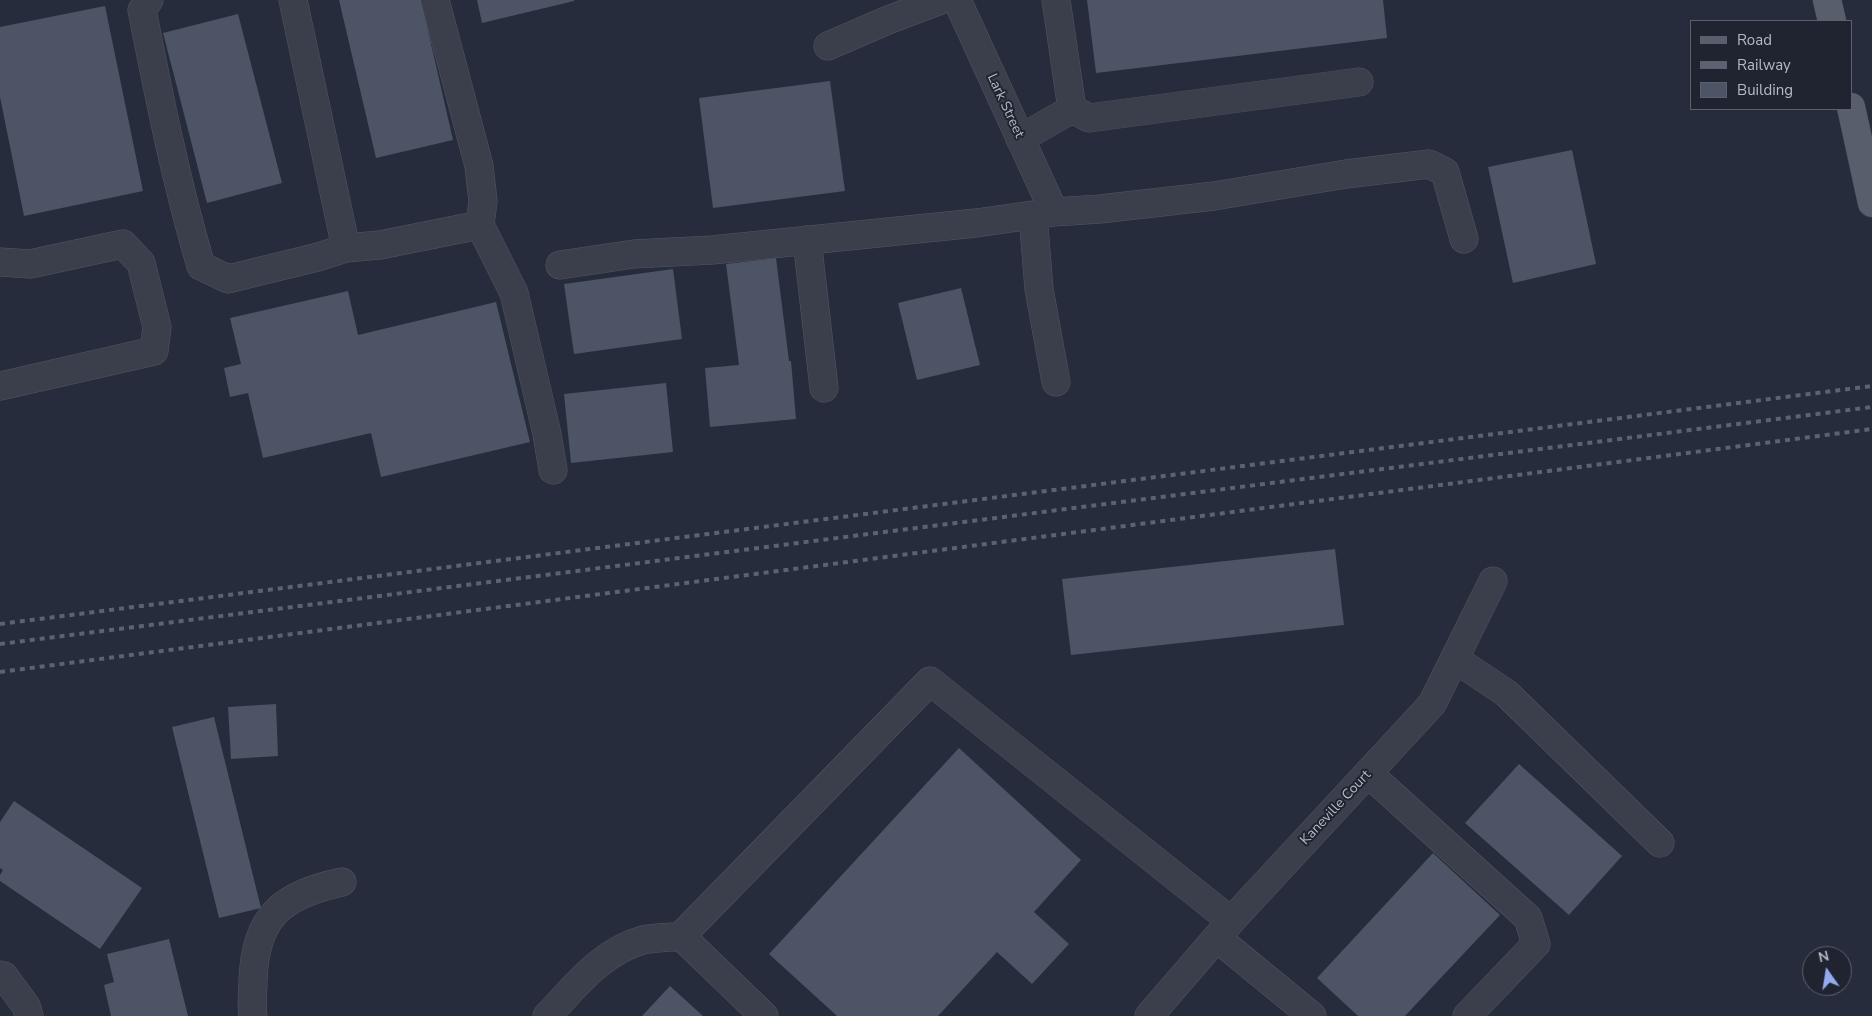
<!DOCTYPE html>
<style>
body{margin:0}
#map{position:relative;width:1872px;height:1016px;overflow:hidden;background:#262c3b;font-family:"Nunito Sans",sans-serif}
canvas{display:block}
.legend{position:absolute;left:1690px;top:20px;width:162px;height:90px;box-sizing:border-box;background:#1f2430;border:1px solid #5b606c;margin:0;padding:6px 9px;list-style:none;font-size:15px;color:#b5bac7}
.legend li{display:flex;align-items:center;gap:10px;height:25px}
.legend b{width:25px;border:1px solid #5b606c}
.north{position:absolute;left:1802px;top:946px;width:50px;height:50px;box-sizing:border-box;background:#1f2430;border:1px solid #5b606c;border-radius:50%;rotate:347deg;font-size:14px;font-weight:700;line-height:20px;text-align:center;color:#b5bac7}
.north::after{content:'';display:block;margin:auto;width:18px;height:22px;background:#93abee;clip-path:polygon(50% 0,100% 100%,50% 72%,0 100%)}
</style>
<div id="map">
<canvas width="1872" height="1016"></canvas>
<ul class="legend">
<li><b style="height:6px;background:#585e6b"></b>Road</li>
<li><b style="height:6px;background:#5c6272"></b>Railway</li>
<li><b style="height:14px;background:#4c5465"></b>Building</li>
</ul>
<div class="north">N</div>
</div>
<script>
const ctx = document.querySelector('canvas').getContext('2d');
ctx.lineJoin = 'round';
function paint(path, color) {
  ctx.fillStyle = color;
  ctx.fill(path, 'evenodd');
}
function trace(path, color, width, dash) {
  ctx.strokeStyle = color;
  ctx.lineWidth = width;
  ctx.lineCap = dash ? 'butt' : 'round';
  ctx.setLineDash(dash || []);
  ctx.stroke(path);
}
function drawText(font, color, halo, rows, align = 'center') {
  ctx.font = font + ' "Nunito Sans",sans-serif';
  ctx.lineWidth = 4;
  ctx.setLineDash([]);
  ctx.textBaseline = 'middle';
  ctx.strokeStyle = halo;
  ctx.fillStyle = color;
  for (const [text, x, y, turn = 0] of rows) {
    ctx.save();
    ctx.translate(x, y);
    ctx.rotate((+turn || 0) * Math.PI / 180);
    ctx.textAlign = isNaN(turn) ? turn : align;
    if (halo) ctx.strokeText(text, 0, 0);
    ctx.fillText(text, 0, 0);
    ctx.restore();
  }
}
const building = new Path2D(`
 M339,0h82l32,140 -77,18z
 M477,0h97v1l-92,22z
 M1087,0h296l4,38 -291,35z
 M105,6l38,185 -119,25 -24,-119v-70z
 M238,14l44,169 -75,20 -44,-170z
 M830,81l15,110 -132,17 -14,-110z
 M1572,150l24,114 -83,19 -25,-116z
 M776,258l13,103h2l5,58 -86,8 -5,-59 34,-3 -13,-101z
 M673,269l9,70 -108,15 -10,-70z
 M961,288l19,77 -63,15 -19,-77z
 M348,291l10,44 138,-33 34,140 -149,35 -10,-44 -108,25 -15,-65 -18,4 -6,-29 17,-4 -11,-46z
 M666,383l7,69 -102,11 -7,-69z
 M1335,549l9,76 -273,30 -9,-76z
 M276,704l2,52 -47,3 -3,-52z
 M214,717l47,191 -42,10 -47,-191z
 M959,748l122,112 -47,52 35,32 -37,40 -35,-32 -59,64h-101l-68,-62z
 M1519,764l103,92 -53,59 -104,-92z
 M14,801l128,87 -42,61 -100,-68v-6l3,-5 -3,-2v-46z
 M1433,853l67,62 -95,101h-47l-41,-38z
 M169,939l19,77h-77l-7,-31 10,-3 -7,-28z
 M670,986l33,30h-61z`);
const minor = new Path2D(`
 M149,0l-7,10c17,86 34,172 59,256l27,13 90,-22 28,-9 -53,-248
 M957,0l97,212
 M1056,0l16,109 17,9 270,-36
 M828,46l60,-26 53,-20
 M1020,139l52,-30
 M1033,215l6,74 17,93
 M480,225l34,68 33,141 6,36
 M807,240l17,148
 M346,248l34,-3 100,-20 3,-24 -4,-35 -44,-166
 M0,262l30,2 93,-20 18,19 16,64 -3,24 -154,35
 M560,265l74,-11 78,-4 264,-27 78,-11 46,-3 114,-13 132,-22 83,-10 16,8 19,67
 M1455,659l51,34 154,150
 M1368,773l160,145 8,26 -69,72
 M1217,938l95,78
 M0,975l4,1 22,30 3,10
 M253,1016c-2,-11 0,-24 0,-35 2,-65 29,-86 89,-99
 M547,1016c28,-29 55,-65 96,-76 12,-3 26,-2 38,-4
 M764,1016l-83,-80 249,-255 301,240
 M1149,1016l82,-95 201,-217 61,-123`);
const major = new Path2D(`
 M1827,0l5,21
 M1851,107l21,96`);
const rail = new Path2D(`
 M0,624l1872,-238
 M0,644l1872,-237
 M0,672l1872,-243`);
const streetNames = [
 ["Lark Street",1005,106,65],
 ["Kaneville Court",1336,808,-47]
];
paint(building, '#4c5465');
trace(minor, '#525763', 29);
trace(major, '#434854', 29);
trace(minor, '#3a3f4b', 28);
trace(major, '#585e6b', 28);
trace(rail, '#5c6272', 4, [5, 5]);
drawText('14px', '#b5bac7', '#1f2430', streetNames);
</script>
